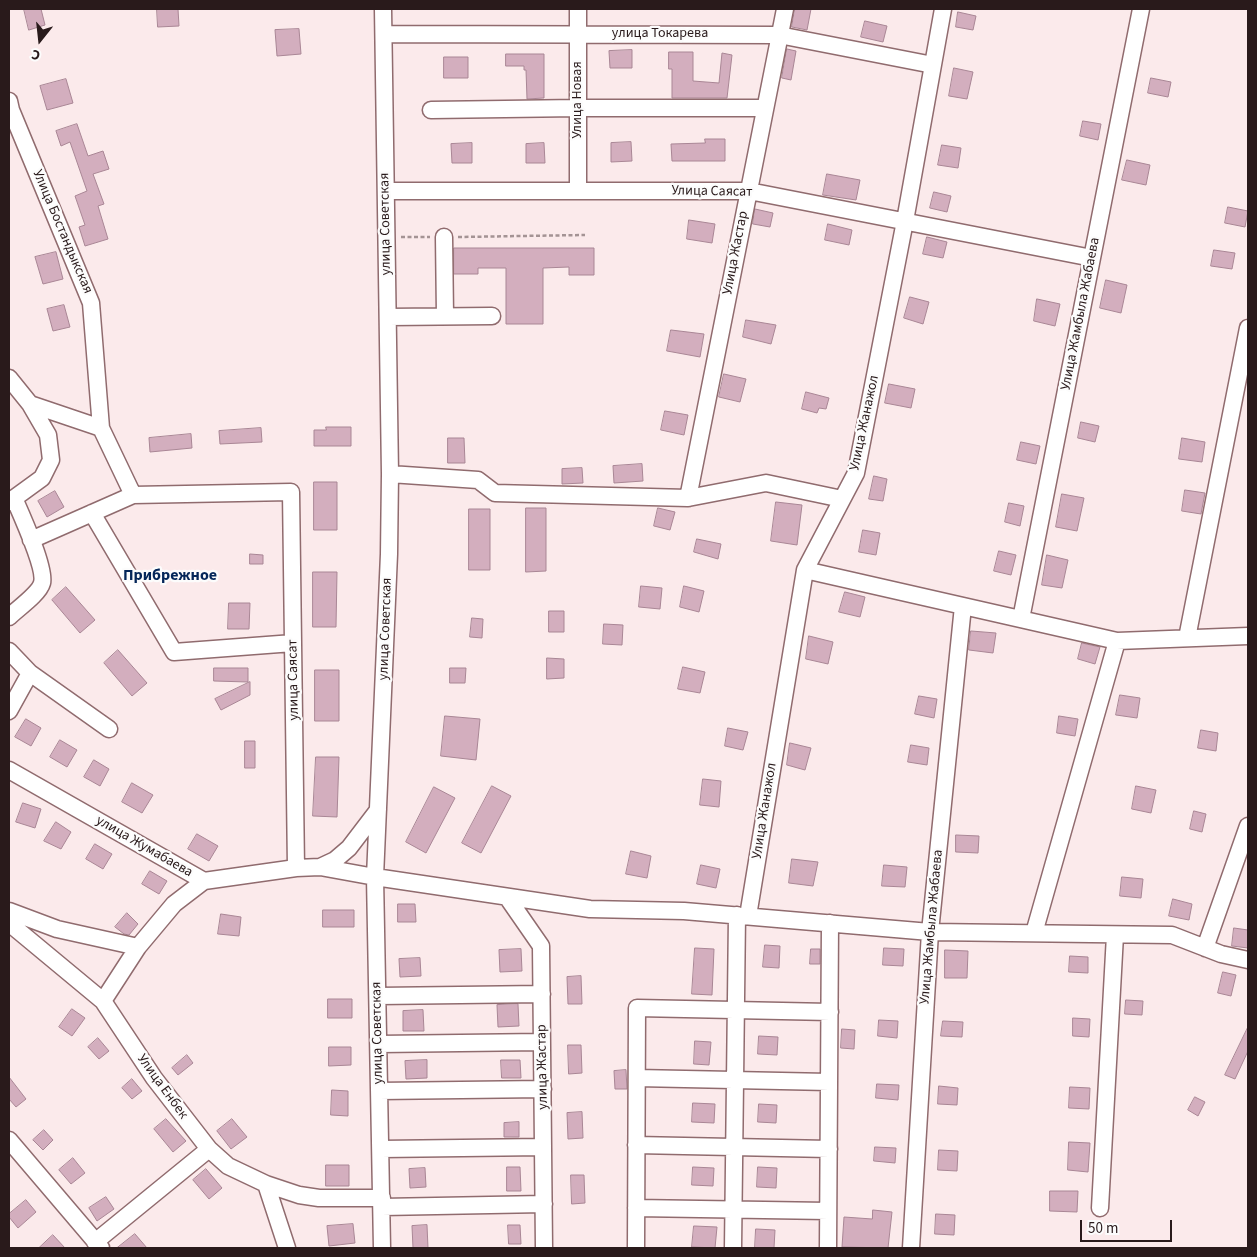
<!DOCTYPE html>
<meta charset="utf-8">
<style>
body{margin:0}
#map{position:relative;width:1257px;height:1257px;overflow:hidden;background:#fbeaeb;font-family:"Source Sans 3",sans-serif}
canvas{display:block}
.frame{position:absolute;inset:0;border:10px solid #291a1b;pointer-events:none}
.north{position:absolute;left:15px;top:15px;width:50px;height:50px;-webkit-text-stroke:4px #fcfcfc;paint-order:stroke;rotate:196deg;font-size:14px;font-weight:700;line-height:20px;text-align:center;color:#291a1b}
.north::after{content:'';display:block;margin:auto;width:18px;height:22px;background:#291a1b;clip-path:polygon(50% 0,100% 100%,50% 72%,0 100%)}
.scale{position:absolute;left:1080px;top:1220px;width:92px;height:22px;box-sizing:border-box;border:2px solid #291a1b;border-top:0;padding-left:6px;font-size:15px;line-height:18px;white-space:nowrap;color:#291a1b;-webkit-text-stroke:4px #fcfcfc;paint-order:stroke}
</style>
<div id="map">
<canvas width="1257" height="1257"></canvas>
<div class="frame"></div>
<div class="north">С</div>
<div class="scale">50 m</div>
</div>
<script>
const ctx = document.querySelector('canvas').getContext('2d');
ctx.lineJoin = 'round';
function paint(path, color) {
  ctx.fillStyle = color;
  ctx.fill(path, 'evenodd');
}
function trace(path, color, width, dash) {
  ctx.strokeStyle = color;
  ctx.lineWidth = width;
  ctx.lineCap = dash ? 'butt' : 'round';
  ctx.setLineDash(dash || []);
  ctx.stroke(path);
}
function drawText(font, color, halo, rows, align = 'center') {
  ctx.font = font + ' "Source Sans 3",sans-serif';
  ctx.lineWidth = 4.5;
  ctx.setLineDash([]);
  ctx.textBaseline = 'middle';
  ctx.strokeStyle = halo;
  ctx.fillStyle = color;
  for (const [text, x, y, turn = 0] of rows) {
    ctx.save();
    ctx.translate(x, y);
    ctx.rotate((+turn || 0) * Math.PI / 180);
    ctx.textAlign = isNaN(turn) ? turn : align;
    if (halo) ctx.strokeText(text, 0, 0);
    ctx.fillText(text, 0, 0);
    ctx.restore();
  }
}
const building = new Path2D(`
 M24,9h17l4,16 -16,5z
 M157,9h21l1,17 -21,1z
 M795,9h16l-4,21 -15,-3z
 M958,12l18,4 -3,14 -17,-3z
 M865,21l22,5 -4,16 -22,-5z
 M299,29l2,25 -24,2 -2,-26z
 M787,49l9,2 -5,29 -9,-2z
 M632,50v18h-22l-1,-17z
 M669,52h24v29l26,2 3,-30 10,2 -5,43h-55v-29h-3z
 M506,54h38v44l-17,1 -1,-29h-2v-4h-18z
 M444,57h24v21h-24z
 M954,68l19,4 -6,27 -18,-3z
 M1151,78l20,4 -3,15 -20,-4z
 M66,79l7,24 -26,7 -7,-24z
 M1083,121l18,3 -3,16 -18,-4z
 M77,124l11,32 15,-5 6,18 -16,5 11,30 -6,2 10,33 -23,7 -6,-19 6,-2 -10,-29 12,-5 -17,-49 -9,4 -5,-15z
 M705,139h20v22h-53l-1,-17 34,-1z
 M631,142l1,19 -21,1v-19z
 M472,143v20h-20l-1,-19z
 M544,143l1,20h-19v-19z
 M942,145l19,3 -3,20 -20,-3z
 M1127,160l23,5 -4,20 -24,-5z
 M827,174l33,6 -4,20 -33,-5z
 M934,192l17,4 -4,16 -17,-4z
 M1228,207l20,4 -3,16 -20,-4z
 M755,209l18,4 -3,14 -17,-3z
 M689,220l26,4 -3,19 -25,-4z
 M828,224l24,6 -3,15 -24,-5z
 M927,237l20,5 -4,16 -20,-4z
 M454,248h140v27h-25v-8l-26,1v56h-37v-56h-28v6h-24z
 M1214,250l21,3 -3,16 -21,-3z
 M56,252l7,27 -20,5 -8,-27z
 M1106,280l21,5 -6,28 -21,-5z
 M910,297l19,5 -6,22 -19,-6z
 M1037,299l23,5 -5,22 -21,-5z
 M64,305l6,22 -17,4 -6,-22z
 M746,320l30,5 -5,19 -28,-7z
 M671,330l33,4 -4,23 -33,-6z
 M724,374l22,5 -6,23 -21,-5z
 M889,384l26,5 -4,19 -26,-5z
 M806,392l23,6 -3,11 -7,-1 -2,5 -15,-4z
 M665,411l23,4 -4,20 -23,-5z
 M1081,422l18,4 -4,16 -17,-4z
 M326,427h25v19h-37v-16h12z
 M261,428l1,14 -42,2 -1,-13z
 M191,434l1,14 -42,4 -1,-14z
 M448,438h16l1,25h-17z
 M1182,438l23,4 -3,20 -23,-3z
 M1021,442l19,4 -4,18 -19,-4z
 M642,464l1,17 -29,2 -1,-17z
 M582,468l1,15 -21,1v-15z
 M874,476l13,3 -4,22 -14,-2z
 M314,482h23v48h-23z
 M1185,490l20,3 -4,21 -19,-3z
 M55,491l9,16 -17,10 -9,-16z
 M1062,494l22,4 -7,33 -21,-4z
 M776,502l26,3 -5,40 -26,-4z
 M1009,503l15,3 -4,20 -15,-4z
 M526,508h20v63l-20,1z
 M658,508l17,4 -5,18 -16,-4z
 M469,509h21v61h-21z
 M863,530l17,3 -4,22 -17,-3z
 M697,539l24,5 -3,15 -24,-7z
 M999,551l17,4 -5,20 -17,-4z
 M250,554l13,1v9h-13z
 M1047,555l21,5 -6,28 -20,-3z
 M313,572h24l-1,55h-23z
 M641,586l21,2 -2,21 -21,-2z
 M684,586l20,5 -5,21 -19,-5z
 M66,587l29,33 -15,13 -28,-33z
 M845,592l20,5 -5,20 -21,-5z
 M229,603h21l-1,26h-21z
 M549,611h15v21h-15z
 M472,618l11,1 -1,19 -12,-1z
 M604,624l19,1 -1,20 -19,-1z
 M971,631l25,2 -3,20 -24,-3z
 M809,636l24,6 -5,22 -22,-5z
 M1082,643l18,4 -5,17 -17,-5z
 M118,650l29,33 -15,13 -28,-33z
 M547,658l17,1v19l-17,1z
 M683,667l22,5 -5,21 -22,-4z
 M214,668h34v14l-34,-1z
 M450,668h16l-1,15h-15z
 M315,670h24v51h-24z
 M250,682v13l-29,15 -6,-11z
 M1120,695l20,3 -3,20 -21,-3z
 M919,696l18,3 -3,19 -19,-4z
 M445,716l35,3 -4,41 -35,-4z
 M1059,716l19,3 -3,17 -18,-3z
 M26,719l15,9 -10,18 -16,-9z
 M728,728l20,4 -5,18 -18,-4z
 M1201,730l17,3 -2,18 -18,-3z
 M60,740l17,10 -10,17 -17,-10z
 M245,741h10v27h-10z
 M790,743l21,5 -6,22 -18,-5z
 M911,745l18,3 -2,17 -19,-3z
 M316,757h23l-2,60 -24,-1z
 M94,760l15,9 -9,17 -16,-9z
 M703,779l18,2 -2,26 -19,-2z
 M132,783l21,12 -11,18 -20,-11z
 M492,786l19,10 -30,57 -19,-10z
 M1136,786l20,4 -5,23 -19,-4z
 M434,787l21,11 -29,55 -20,-11z
 M23,803l18,6 -6,19 -19,-6z
 M1194,811l12,3 -4,18 -12,-3z
 M56,822l15,10 -10,17 -17,-8z
 M197,834l21,12 -9,15 -21,-12z
 M956,835l23,1 -1,17 -22,-1z
 M95,844l17,10 -9,15 -17,-10z
 M631,851l20,5 -4,22 -21,-4z
 M792,859l26,3 -5,24 -24,-3z
 M701,865l19,4 -4,19 -19,-4z
 M884,865l23,2 -2,20 -23,-1z
 M150,871l17,10 -8,13 -17,-10z
 M1122,877l21,2 -2,19 -21,-2z
 M1173,899l19,5 -3,16 -20,-4z
 M398,904h17l1,18h-18z
 M323,910h31v17h-31z
 M127,913l11,11 -9,11 -5,-1 -9,-7z
 M221,914l20,3 -2,19 -21,-2z
 M1234,928l14,2v18l-16,-2z
 M765,945l15,1 -1,22 -16,-1z
 M695,948l19,1 -2,46 -20,-1z
 M884,948l20,1 -1,17 -20,-1z
 M521,949l1,22 -22,1 -1,-22z
 M811,949h9v15h-10z
 M945,950l23,1 -1,27h-22z
 M1070,956l18,1v16l-19,-1z
 M420,958l1,18 -21,1 -1,-18z
 M1223,972l13,3 -5,21 -13,-3z
 M581,976l1,28h-14l-1,-27z
 M328,999h24v19h-24z
 M1126,1000l17,1 -1,14 -17,-1z
 M518,1004l1,22 -21,1 -1,-22z
 M72,1009l13,9 -13,18 -13,-9z
 M423,1010l1,21h-21v-20z
 M1073,1018l17,1 -1,18 -16,-1z
 M879,1020l19,1 -1,17 -19,-2z
 M943,1021l20,1 -1,15 -21,-1z
 M1248,1027v24l-13,28 -10,-4z
 M842,1029l13,1 -1,19 -13,-1z
 M759,1036l19,1 -1,18 -19,-1z
 M98,1038l11,13 -10,8 -11,-12z
 M695,1041l16,1 -2,23 -15,-1z
 M568,1045h13l1,28 -13,1z
 M329,1047h22v18l-22,1z
 M187,1055l6,8 -15,12 -6,-7z
 M427,1060v18l-21,1 -1,-18z
 M501,1060h19l1,18h-19z
 M626,1070l1,19h-12l-1,-18z
 M9,1077l17,22 -10,8 -7,-8z
 M132,1079l10,12 -10,8 -10,-11z
 M877,1084l22,1 -1,15 -22,-2z
 M939,1086l19,2 -1,17 -19,-1z
 M1070,1087l20,1 -1,21 -20,-1z
 M332,1090l16,1v25l-17,-1z
 M1195,1097l10,5 -7,14 -10,-6z
 M693,1103l22,1 -1,19 -22,-1z
 M759,1104l18,1 -1,18 -18,-1z
 M582,1112l1,26 -15,1 -1,-26z
 M166,1119l20,22 -13,11 -19,-23z
 M232,1119l15,18 -16,12 -14,-18z
 M519,1122v15h-15v-14z
 M44,1130l9,10 -10,10 -10,-10z
 M1069,1142l21,1 -2,29 -20,-2z
 M875,1147l21,1 -1,15 -21,-2z
 M939,1150l19,1 -1,20 -19,-1z
 M73,1158l12,15 -14,11 -12,-14z
 M326,1165h23v21h-23z
 M507,1167h13l1,24h-14z
 M693,1167l21,1 -1,18 -21,-1z
 M758,1167l19,1 -1,20 -19,-1z
 M425,1168l1,19 -16,1 -1,-19z
 M206,1169l16,19 -13,11 -16,-19z
 M571,1175h13l1,28 -13,1z
 M1050,1191h28l-1,21 -27,-1z
 M106,1197l8,12 -17,12 -8,-13z
 M26,1200l10,12 -18,16 -9,-11v-3z
 M873,1210l19,2 -4,36 -46,-1 2,-30 28,2z
 M936,1214l19,1 -1,20 -19,-1z
 M353,1224l2,19 -26,3 -2,-20z
 M427,1225l1,23h-15l-1,-22z
 M508,1225h12l1,19h-12z
 M694,1226l23,1 -2,21 -23,-1z
 M756,1229l19,1 -1,18h-19z
 M135,1234l12,14h-30z
 M53,1235l12,13h-26z`);
const path = new Path2D(`
 M401,237h29
 M458,237l127,-2`);
const minor = new Path2D(`
 M578,9v181
 M384,34l395,1 154,30
 M9,101l2,9 80,193 10,125 32,67
 M431,110l147,-2h187
 M386,191h363l343,67
 M444,237l1,79
 M388,317l104,-1
 M9,378l21,26
 M390,474l88,6 17,13 193,5 78,-15 76,16
 M688,498l97,-489
 M9,502l33,-24 9,-18 -3,-25 -18,-31 71,24
 M92,513l82,139 119,-9
 M31,540l102,-45 158,-3 5,376
 M805,570l312,71 131,-5
 M9,617c8,-8 30,-23 33,-34 4,-14 -21,-69 -28,-85
 M1021,619l120,-610
 M1187,638l61,-310
 M9,651l21,22 79,56
 M9,711l21,-38
 M9,770l195,111 92,-13 24,-1 55,10 215,32 94,2 246,21 242,3 49,19 27,6
 M320,867l15,-7 14,-12 29,-38
 M204,881l-30,23 -36,43 -35,54 51,77 55,71 19,17 38,18 33,11 20,3h63
 M507,897l34,49 3,302
 M9,911l48,18 81,18
 M748,916l57,-346 51,-97 49,-252 38,-212
 M9,923l94,78
 M1034,933l83,-292
 M1205,948l43,-122
 M378,996l164,-2
 M379,1044l163,-2
 M637,1078l192,4
 M379,1091l164,-2
 M9,1140l92,108
 M636,1145l193,4
 M381,1149l162,-2
 M266,1184l21,64
 M382,1207l162,-3
 M636,1208l192,3
 M1100,1208l15,-273
 M95,1242l114,-93
 M382,1248l-7,-371 14,-323 1,-80 -7,-465
 M636,1248l1,-240 193,4
 M733,1248l4,-333
 M828,1248l2,-325
 M911,1248l19,-316 33,-326`);
const streetNames = [
 ["улица Токарева",660,34],
 ["Улица Новая",578,100,-90],
 ["Улица Саясат",712,192,1],
 ["улица Советская",386,224,-91],
 ["Улица Бостандыкская",62,232,67],
 ["Улица Жастар",736,253,-79],
 ["Улица Жамбыла Жабаева",1081,314,-79],
 ["Улица Жанажол",865,423,-78],
 ["улица Советская",386,629,-88],
 ["улица Саясат",294,680,-91],
 ["Улица Жанажол",765,811,-81],
 ["улица Жумабаева",144,847,30],
 ["Улица Жамбыла Жабаева",932,927,-85],
 ["улица Советская",378,1033,-91],
 ["улица Жастар",543,1067,-91],
 ["Улица Енбек",162,1087,54]
];
const quarterNames = [
 ["Прибрежное",170,576]
];
paint(building, '#d3aebe');
trace(building, '#a98695', 1);
trace(minor, '#906b6e', 19);
trace(path, '#a49394', 2.5, [4, 2.5]);
trace(minor, '#fff', 16);
drawText('14px', '#291a1b', '#fcfcfc', streetNames);
drawText('bold 16px', '#042659', '#fcfcfc', quarterNames);
</script>
